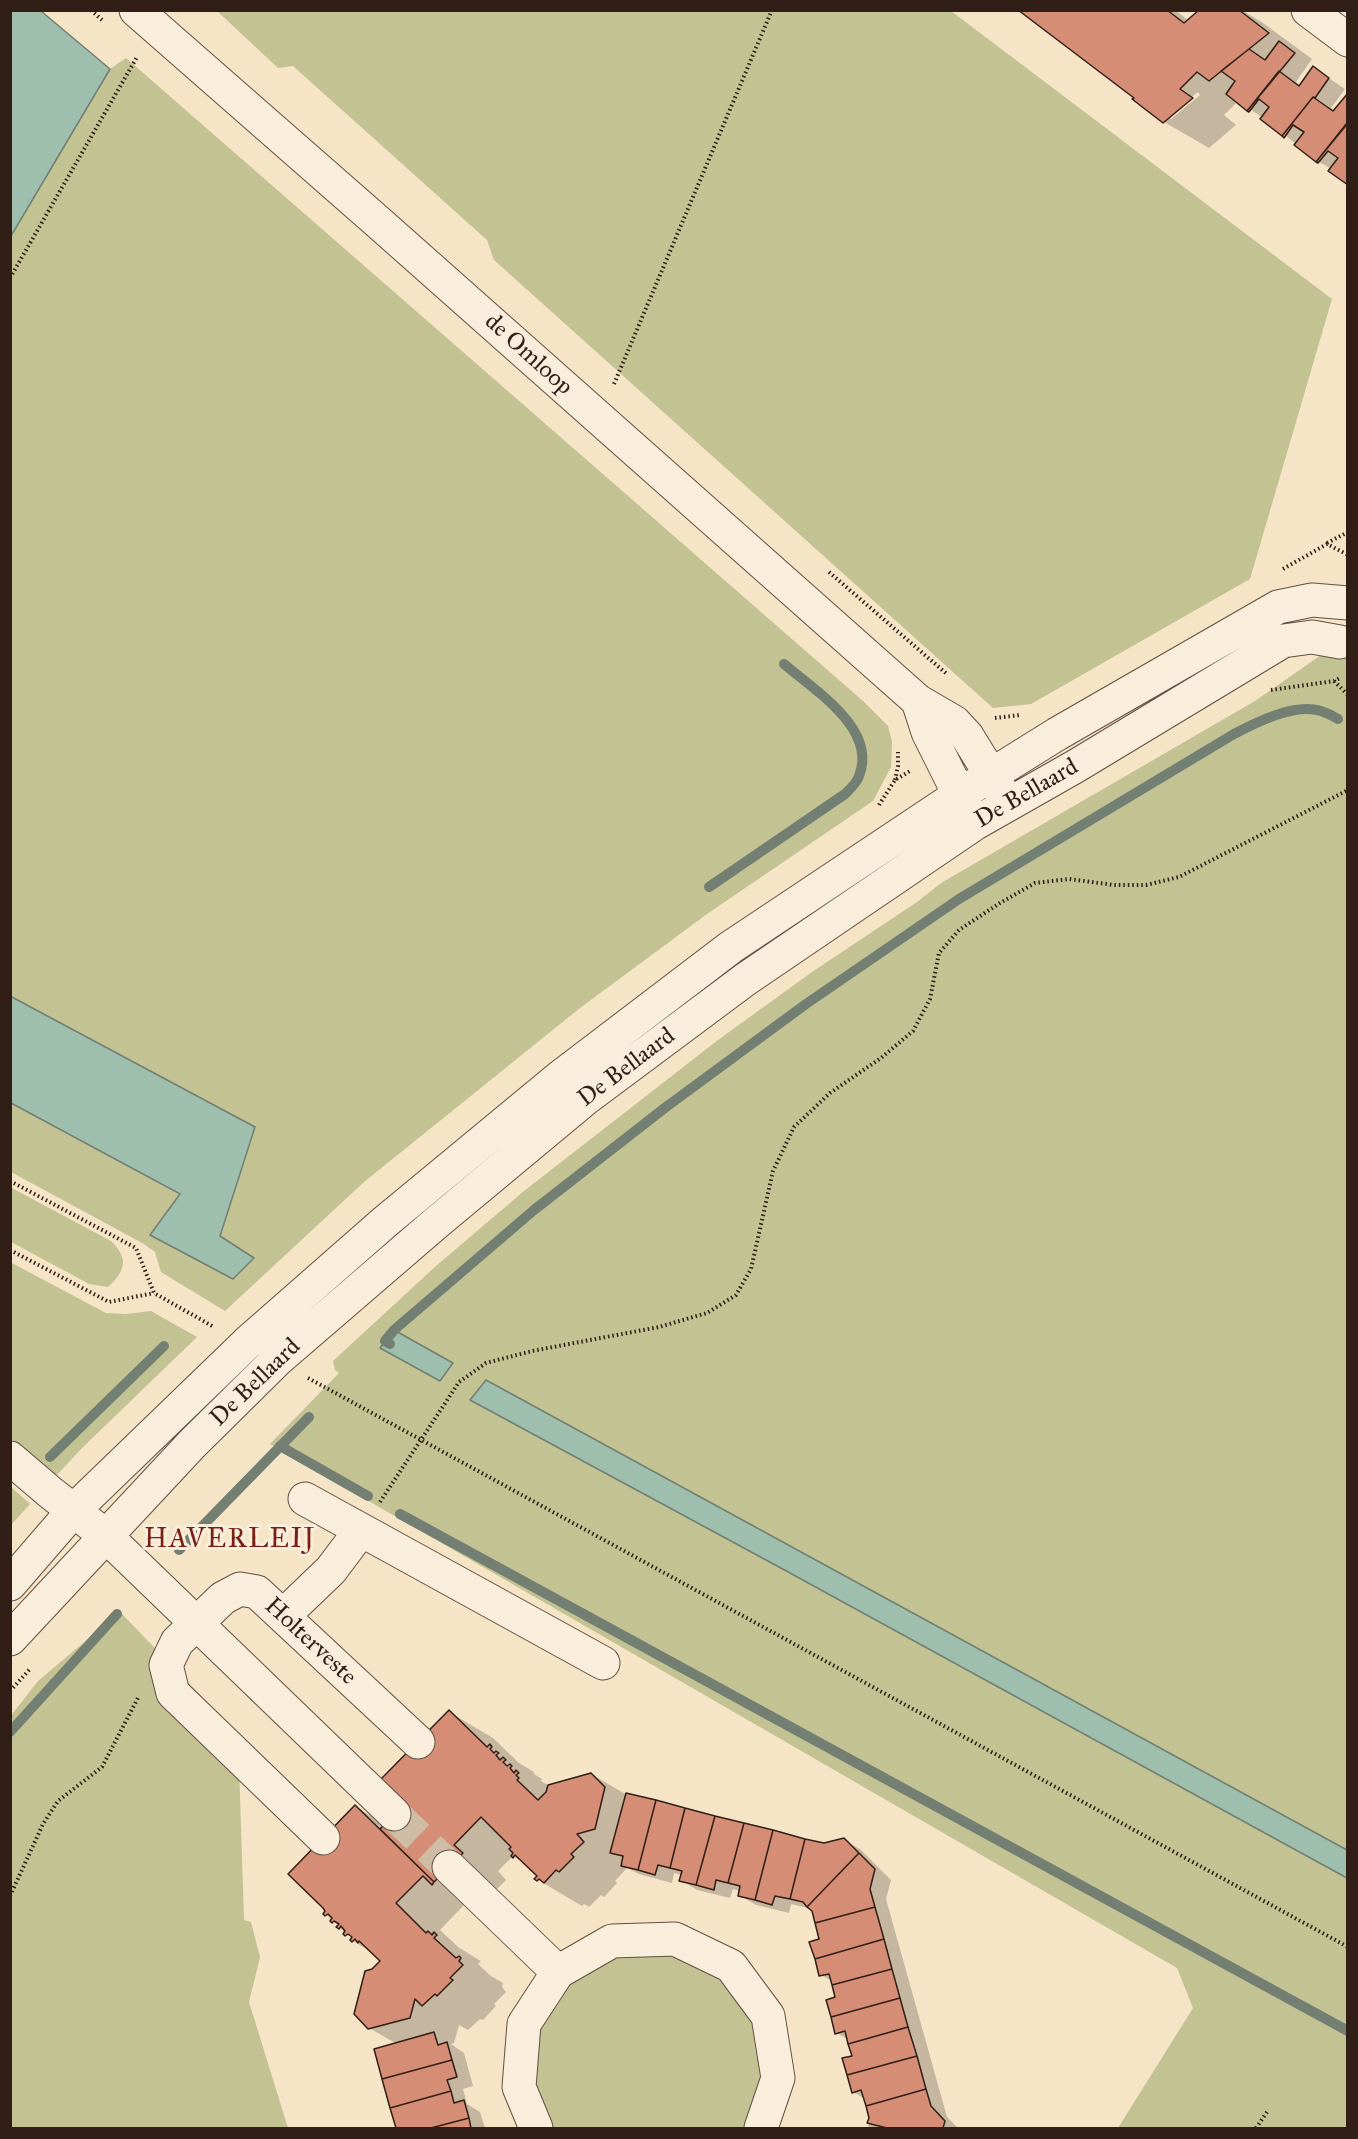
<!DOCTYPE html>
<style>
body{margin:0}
#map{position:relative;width:1358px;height:2139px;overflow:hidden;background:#f6e4c7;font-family:"IM FELL Great Primer",serif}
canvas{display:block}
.frame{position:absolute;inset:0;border:12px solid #301e17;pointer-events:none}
</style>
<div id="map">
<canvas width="1358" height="2139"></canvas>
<div class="frame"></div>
</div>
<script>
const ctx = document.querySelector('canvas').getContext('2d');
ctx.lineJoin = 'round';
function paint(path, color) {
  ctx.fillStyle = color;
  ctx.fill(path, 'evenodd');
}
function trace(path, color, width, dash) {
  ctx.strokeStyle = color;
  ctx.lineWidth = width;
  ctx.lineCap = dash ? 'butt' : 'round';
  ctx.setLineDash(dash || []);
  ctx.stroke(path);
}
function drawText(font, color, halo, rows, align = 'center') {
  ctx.font = font + ' "IM FELL Great Primer",serif';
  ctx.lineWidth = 6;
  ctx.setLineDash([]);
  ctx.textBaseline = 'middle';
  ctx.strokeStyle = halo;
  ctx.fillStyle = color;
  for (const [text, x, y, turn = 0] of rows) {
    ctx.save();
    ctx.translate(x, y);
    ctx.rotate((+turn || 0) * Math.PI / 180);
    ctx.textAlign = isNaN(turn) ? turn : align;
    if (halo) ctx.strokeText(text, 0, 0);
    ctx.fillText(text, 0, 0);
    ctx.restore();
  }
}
const green = new Path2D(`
 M217,11h734l381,288 -82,280 -219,125 -38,4 -499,-448 -7,-20 -194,-174 -15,2z
 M126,58l737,643 25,25 4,16 -1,25 -18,34 -166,113 -127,94 -216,174 -139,129 -64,-39 -6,-20 -11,-8 -133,-72 -1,-69 170,92 -30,40 103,22 -33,-21 35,-109 -244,-131v-760l99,-167z
 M1347,637v1491h-229l75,-120 -16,-40 -907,-524 69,-71 -4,-3 -2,-9 103,-95 88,-75 194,-151 94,-68 105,-70 24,-19 314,-182z
 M10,1187l101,54c18,18 15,29 -3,46l-19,-3 -78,-42z
 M10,1262l96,51 20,1 25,-3 46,26 -115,111 -27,29 -44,-38z
 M11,1487l19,17 -19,21z
 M120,1612l118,122 6,186 7,2 9,35 -11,45 39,126h-277l-1,-411 28,-36z
 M673,1951l50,25 33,45 8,56 -18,51h-196l-18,-46 5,-55 31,-47 48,-28z`);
const water = new Path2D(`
 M11,10l30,1 69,58 -99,167z
 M10,996l245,131 -35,109 34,22 -21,21 -83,-44 30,-41 -169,-91z
 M394,1330l59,33 -13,18 -60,-33z
 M486,1380l861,470v28l-568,-311 -309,-167z`);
const shadow = new Path2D(`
 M1020,10h155l14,11 12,-11h41l21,13 49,36 -16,23 5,4 13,-18 31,21 -14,19 4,3 13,72 -16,-14 -13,-7 -56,-44 -25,-17 -14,14 12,10 -27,23 -45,-26 -27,-24zM1198,92l2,3 -29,24 -3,-2z
 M449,1712l44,26 26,25 15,9v2l8,5 -1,2 8,5 42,-12 36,21 197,50 19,-5 17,9 31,31 -5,19 61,218 11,11h-90l2,-11 -5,-18 -12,-7v-35l-4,-17 -12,-7v-35l-5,-17 -11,-6v-35l-9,-31 -21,-5 -2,9 -33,-8 -17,-10 1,-4 -7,-2 -3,9 -33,-8 -16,-10 1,-5 -8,-2 -2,10 -33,-9 -12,-6 -12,13 2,2 -13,14 -3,-2 -12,12 -5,-3 -2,2 -44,-26 1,-4 -12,-12 -14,-8 -15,15 8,9 -29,29 -11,-6 -26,27 18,17 21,13 2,1 -3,3 13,12 12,7 -1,4 4,5 -12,12 2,2 -13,14 -3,-1 -12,11 -9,-5 -5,18 -3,1 13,9 9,33 -10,3 4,15 13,8 5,16h-88l-22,-78 22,-6 -28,-16 4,-58 9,-9 -7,-7 -22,-13v-3l-15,-11 1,-2 -14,-11 31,-107 30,18 22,-22z`);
const stream = new Path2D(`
 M709,887l136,-93c5,-5 12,-11 14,-18 19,-47 -45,-86 -75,-112
 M390,1344l-5,-3 9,-11 140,-120 132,-103 140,-103 153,-105 275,-165c23,-12 60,-31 87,-23 6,2 12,5 17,8
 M280,1446l88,50
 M50,1457l114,-111
 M400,1514l948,517
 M179,1550l130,-133
 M10,1732l107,-118`);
const building = new Path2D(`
 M1018,10h149l17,13 15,-13h40l30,23 -60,48 -12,-9 -17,17 13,9 -30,25 -31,-24 2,-1z
 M1279,41l16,12 -48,58 -21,-17 9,-13 -14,-10 28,-22 16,11z
 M1313,66l16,12 -14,20 -2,-1 -31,39 -22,-17 9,-12 -10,-8 -10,13 -2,-1 32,-40 20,15z
 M1348,93v30l-32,39 -22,-17 10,-13 -11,-7 -9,13 -2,-2 31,-39 20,14z
 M1347,123h1v62l-20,-14 10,-13 -10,-7 -10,12 -2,-1z
 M449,1710l35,34 3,3 3,-3 2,3 -2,2 4,4 2,-2 3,2 -3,2 4,5 3,-3 3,3 -3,2 4,4 3,-2 2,2 -2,2 4,5 2,-3 3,3 -3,2 3,3 -2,2 21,20 8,-8 2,-7 43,-12 14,14 -10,42 -18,5 7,8 -13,12 3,3 -15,15 -3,-2 -12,13 -5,-4 -2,2 -3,-2 3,-3 -22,-21 -2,3 -2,-2 2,-3 -4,-4 2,-2 -30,-30 -27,28 9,8 -29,29 -54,-53 26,-26 -25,-24z
 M626,1793l30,7 -18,70 -17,-4 2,-10 -13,-3z
 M656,1800l29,8 -15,60 -12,-3 -3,10 -17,-5z
 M355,1805l79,77 -2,3 -9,-9 -27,27 30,30 2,-2 4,4 2,-3 3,3 -3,3 22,20 3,-2 2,2 -2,3 4,4 -13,13 3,2 -16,16 -2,-2 -13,12 -7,-7 -5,19 -42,11 -14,-15 11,-43 7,-2 8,-8 -21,-20 -1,2 -3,-4 -3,3 -2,-2 2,-3 -4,-3 -3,2 -2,-2 2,-3 -4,-5 -2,3 -3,-2 3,-3 -5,-3 -2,2 -2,-2 2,-3 -4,-4 -3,2 -2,-2 2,-3 -2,-3 -35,-34z
 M685,1808l30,8 -19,69 -17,-4 3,-10 -12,-3z
 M715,1816l29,7 -16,60 -12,-3 -2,10 -18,-5z
 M744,1823l29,7 -18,70 -17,-4 2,-10 -12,-3z
 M773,1830l32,9 -15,60 -15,-3 -3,9 -17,-5z
 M844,1838l15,15 -52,54 -4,-5 -13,-3 15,-60 19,4z
 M859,1853l16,16 -5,20 5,18 -60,16 -3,-12 -5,-4z
 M875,1907l9,32 -69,20 -6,-17 10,-3 -4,-16z
 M884,1939l8,30 -60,16 -3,-11 -10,2 -4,-17z
 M892,1969l8,29 -69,19 -5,-17 9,-3 -3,-12z
 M900,1998l8,29 -60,17 -3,-13 -10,3 -4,-17z
 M908,2027l9,29 -70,19 -5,-17 10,-2 -4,-12z
 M434,2032l4,13 9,-3 5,18 -70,19 -8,-30z
 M917,2056l9,33 -60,17 -5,-16 -9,3 -5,-18z
 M452,2060l5,17 -10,3 4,11 -61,17 -8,-29z
 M926,2089l5,17 14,15 -2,7h-56l-20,-5 2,-5 -3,-12z
 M451,2091l3,12 10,-3 5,18 -38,10h-35l-6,-20z
 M469,2118l2,10h-40z`);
const minorTunnel = new Path2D(`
 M394,1814l55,53`);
const path = new Path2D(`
 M91,10l11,10
 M10,278l127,-221
 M614,384l158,-374
 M1327,543l21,-11
 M1283,569l44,-25 21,11
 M829,572l119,103
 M1334,681l14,14
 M1271,690l63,-9 6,-3
 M995,718l25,-3
 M895,780l3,-14v-14
 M879,805l16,-25 15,-9
 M10,1181l126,67 18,45 60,34
 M10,1250l99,52 45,-9
 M308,1378l1040,569
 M380,1502l79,-120 27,-19 46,-12 127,-24 48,-14 29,-18 15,-26 22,-98 21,-44 36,-34 51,-35 32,-27 17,-32 9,-46 20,-23 41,-27 35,-20 34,-4 45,6h32l33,-8 169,-87
 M10,1691l20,-22
 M10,1896l33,-72 15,-23 44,-34 37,-71
 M1256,2128l11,-16`);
const minor = new Path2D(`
 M136,10l242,212 540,479 36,21 13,14 35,57
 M1308,10l40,30
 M918,701l10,31 41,82
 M10,1458l41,35 55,43 288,278
 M305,1499l298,164
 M10,1584l63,-73 174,-168 139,-122 173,-143 172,-131 228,-152 98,-61 221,-127 34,-7 36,3
 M283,1616l48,-46 30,-40
 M10,1639l182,-195 85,-84 159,-137 149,-124 161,-120 228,-155 102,-58 207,-125 29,-4 28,5
 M323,1838l-150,-145 -7,-28 11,-23 46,-44 17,-9 17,3 161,150
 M449,1867l109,105
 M536,2128l-17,-41 5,-63 34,-52 54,-31 63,-2 56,27 37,50 10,62 -17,50`);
const streetNames = [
 ["de Omloop",528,355,42],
 ["De Bellaard",1027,794,-30],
 ["De Bellaard",627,1068,-37],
 ["De Bellaard",256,1383,-44],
 ["Holterveste",310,1642,43]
];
const quarterNames = [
 ["HAVERLEIJ",230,1540]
];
paint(green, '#c2c292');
paint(water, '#9ebfae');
trace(water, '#727f72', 1.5);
paint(shadow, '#0003');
trace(stream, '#727f72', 10);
paint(building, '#d58d75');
trace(building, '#301e17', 1.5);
trace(minorTunnel, '#cebca4', 33, [33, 16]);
trace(minor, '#625043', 35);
trace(path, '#301e17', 4, [1.5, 3]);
trace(minor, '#f9eddb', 33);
drawText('24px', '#301e17', '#f9eddb', streetNames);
ctx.letterSpacing = '1.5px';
drawText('27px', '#7a1f14', '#f9eddb', quarterNames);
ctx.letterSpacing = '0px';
</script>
